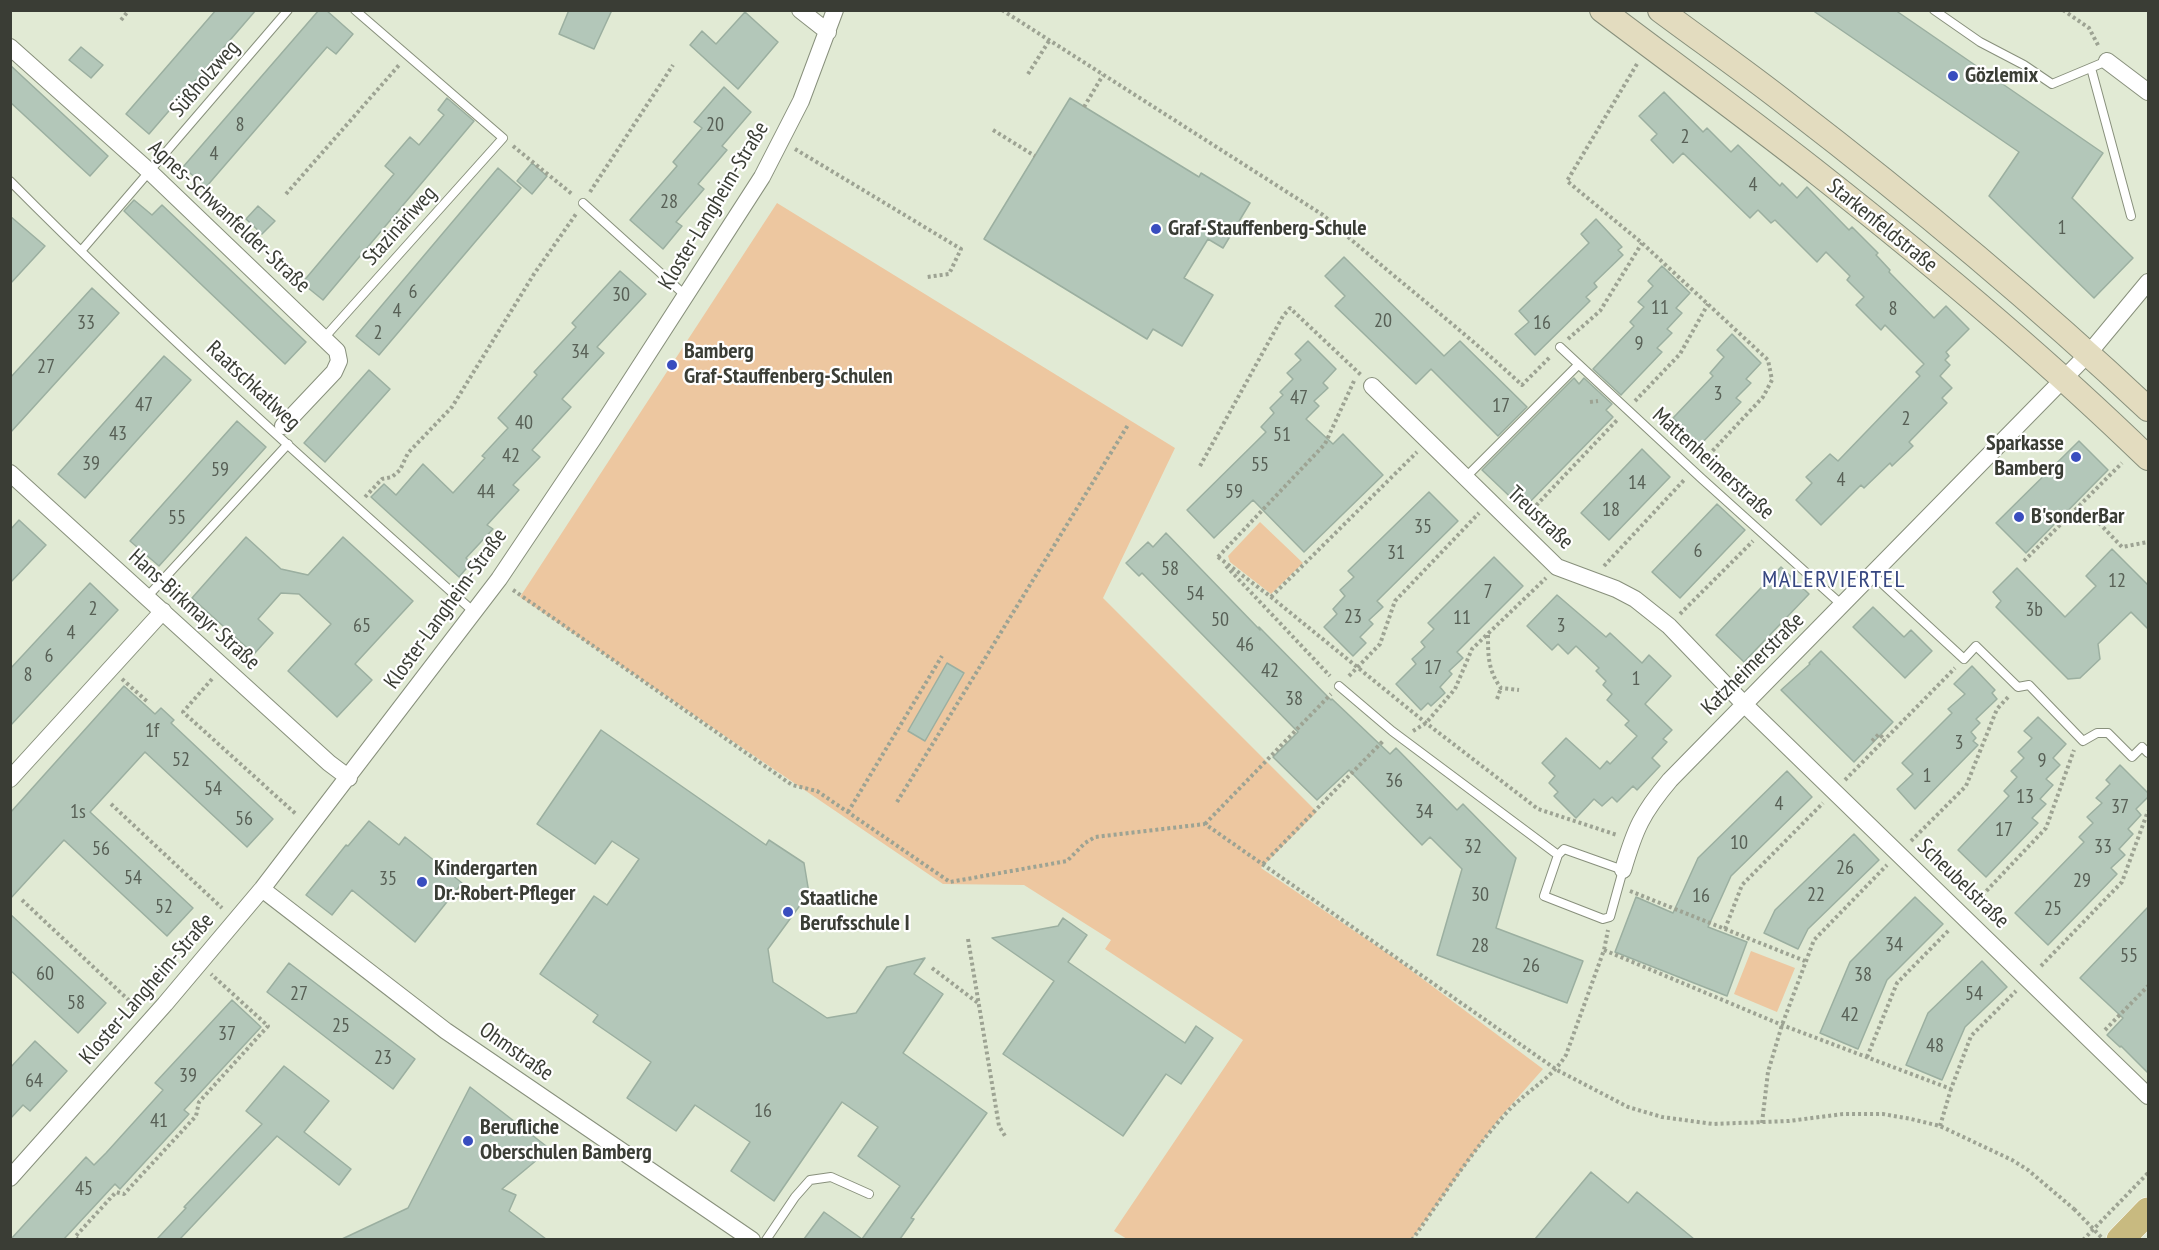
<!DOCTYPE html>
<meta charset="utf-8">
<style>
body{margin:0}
#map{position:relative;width:2159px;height:1250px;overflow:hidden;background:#e1ead4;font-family:"PT Sans Narrow",sans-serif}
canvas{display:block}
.frame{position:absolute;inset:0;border:12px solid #3a3d35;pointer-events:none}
</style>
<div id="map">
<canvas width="2159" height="1250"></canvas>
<div class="frame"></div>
</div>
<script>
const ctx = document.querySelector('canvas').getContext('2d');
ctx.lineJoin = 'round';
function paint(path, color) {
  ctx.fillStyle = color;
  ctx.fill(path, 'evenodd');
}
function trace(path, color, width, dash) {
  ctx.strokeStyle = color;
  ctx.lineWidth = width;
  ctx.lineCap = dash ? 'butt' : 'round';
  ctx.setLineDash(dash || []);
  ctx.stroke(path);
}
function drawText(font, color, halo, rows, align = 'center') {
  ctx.font = font + ' "PT Sans Narrow",sans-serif';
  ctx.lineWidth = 4.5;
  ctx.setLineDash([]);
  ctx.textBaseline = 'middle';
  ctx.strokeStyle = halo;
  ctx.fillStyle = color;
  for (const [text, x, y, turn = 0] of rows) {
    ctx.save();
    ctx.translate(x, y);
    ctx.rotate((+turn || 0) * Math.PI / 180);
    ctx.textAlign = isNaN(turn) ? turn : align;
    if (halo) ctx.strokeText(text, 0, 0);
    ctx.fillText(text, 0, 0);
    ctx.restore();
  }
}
const green = new Path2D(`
 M777,203l398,245 -72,150 214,214 -56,56 135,91 147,110 -45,51 -86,119h-285l-13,-8 129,-191 -138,-91 6,-9 -87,-55 -81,-1 -423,-287z
 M1260,522l43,41 -32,31 -41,-32 -2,-6z
 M1751,951l44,17 -18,44 -43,-18z`);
const building = new Path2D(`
 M216,10h40l-107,124 -23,-20z
 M319,10h7l27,24 -17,20 -9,-7 -121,140 -23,-20z
 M569,10h43l-18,39 -35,-15z
 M1812,10h83l208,143 -31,45 61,60 -39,40 -105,-102 30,-44z
 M745,12l33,30 -40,47 -48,-44 12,-14 14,13z
 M81,47l22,18 -12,13 -22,-18z
 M10,65l98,91 -18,20 -80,-74z
 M724,87l27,25 -29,34 5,4 -29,34 6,5 -28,33 6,4 -19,23 -33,-29 47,-54 -4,-4 29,-34 -8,-6z
 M1664,92l39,40 4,-4 24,24 7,-7 42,41 2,-3 15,15 10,-11 42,43 3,-3 26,26 -2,2 14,15 -1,2 45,46 12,-12 23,23 -23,23 3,4 -4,4 5,5 -10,11 12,12 -10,10 5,5 -38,39 4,4 -21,20 -2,-3 -26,25 -3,-3 -40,40 -25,-25 16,-17 -6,-6 24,-23 8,7 82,-85 -4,-4 8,-8 -39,-39 -4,5 -25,-25 8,-8 -17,-17 3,-4 -24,-24 -9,10 -42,-42 -4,3 -13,-13 -8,8 -67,-65 -10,10 -22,-23 6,-6 -18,-18z
 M447,98l27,23 -151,179 -21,-17 92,-109 -9,-8 25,-29 9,8 25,-30 -6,-5z
 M1070,98l129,79 2,-4 49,30 -27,45 -15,-9 -24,39 29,17 -31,51 -29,-17 -6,10 -163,-100z
 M532,163l15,13 -15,18 -15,-13z
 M498,168l23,20 -142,167 -23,-19z
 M134,200l18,15 10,-10 144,137 -21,22 -161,-153z
 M258,206l17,15 -13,13 -16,-15z
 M10,216l35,30 -35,38z
 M1596,219l26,28 -4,3 5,5 -29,28 3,4 -11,10 4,4 -55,54 -20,-21 14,-12 -10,-11 70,-68 -8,-9z
 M1344,257l100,99 16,-15 67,66 -29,29 -67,-67 -15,15 -81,-78 10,-10 -20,-20z
 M1662,266l28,27 -14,15 6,5 -15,16 5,4 -15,15 5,4 -41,43 -28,-26 41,-43 -4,-4 14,-15 -6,-5 15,-16 -5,-5z
 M620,271l26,23 -49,53 7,6 -42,46 9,8 -39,43 8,7 -27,28 6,5 -32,35 6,4 -27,29 5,5 -12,14 -88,-80 13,-13 12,11 27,-31 30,29 32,-35 -3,-2 26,-28 -10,-10 39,-43 -3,-3 42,-45 -4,-4z
 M92,288l27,25 -109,120v-55z
 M1732,334l29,29 -15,16 5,4 -15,15 5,4 -41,43 -27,-27 40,-42 -3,-3 14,-16 -7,-7z
 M1308,341l28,28 -13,14 5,5 -14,13 5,5 -13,13 27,25 10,-10 40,41 -79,77 -51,-52 -39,38 -27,-28 79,-78 -5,-5 13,-14 -4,-5 13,-13 -3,-3 13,-13 -6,-6 14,-13 -6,-6z
 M164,356l27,24 -106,118 -27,-24z
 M369,370l21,19 -65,73 -21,-19z
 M1574,378l5,6 5,-6 28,26 -6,6 7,7 -90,92 -41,-39z
 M237,421l29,26 -107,119 -29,-25z
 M2079,441l29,29 -82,83 -30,-30z
 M1642,449l28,28 -61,63 -28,-27z
 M1429,492l29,29 -81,80 6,6 -14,13 4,4 -13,13 6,6 -13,13 -29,-29 13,-13 -4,-5 12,-13 -5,-6 14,-13 -6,-6z
 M1717,504l28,26 -65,68 -28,-26z
 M19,520l27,25 -36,38v-53z
 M1166,533l94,97 -1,-3 72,73 1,-1 58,55 6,-6 61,62 6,-6 53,54 -20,70 87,33 -16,42 -130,-48 25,-86 -32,-32 -8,8 -73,-75 -32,30 -44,-43 25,-25 -156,-159 -3,3 -13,-13 22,-21 5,5z
 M246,537l35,32 27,6 35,-38 70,64 -58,63 17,16 -35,37 -49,-46 43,-47 -32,-30 -18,-1 -23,26 15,14 -19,21 -62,-56z
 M2112,549l36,36v44l-17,-17 -33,32 2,15 -20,19 -12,1 -72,-72 5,-6 -8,-9 24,-24 48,49 31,-31 -10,-10z
 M1494,557l29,29 -66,66 6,6 -14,13 3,3 -12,13 5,6 -14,13 -3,-3 -7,7 -25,-26 20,-20 -4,-5 13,-12 -4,-5 13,-13 -6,-6z
 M1781,567l28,27 -65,68 -28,-27z
 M90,583l28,27 -108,116v-57z
 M1557,595l49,42 4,-4 32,30 7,-8 22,21 -26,28 27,26 -9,9 4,3 -15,16 8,8 -23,24 -4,-4 -16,16 -5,-5 -10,9 -8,-7 -18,19 -22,-22 4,-4 -9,-9 6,-7 -13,-13 24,-25 34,31 7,-8 3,3 27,-28 -12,-11 4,-4 -22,-21 5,-6 -9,-9 3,-4 -10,-10 3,-3 -23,-22 -8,8 -10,-10 -6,6 -25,-24z
 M1873,607l31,30 7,-7 21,21 -27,27 -52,-51z
 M1821,651l72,71 -39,40 -73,-72 29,-26 -1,-1z
 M947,663l17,10 -39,68 -17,-10z
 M1972,666l23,24 -3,3 5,6 -21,20 4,4 -9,9 5,6 -3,3 5,4 -63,64 -18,-20 16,-15 -11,-11 50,-50 -4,-4 17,-15 -11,-10z
 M124,686l31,28 6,-6 13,12 -3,3 102,96 -26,28 -102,-95 -55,60 103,96 -26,28 -103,-96 -54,59v-86z
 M2038,717l28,27 -13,14 7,7 -14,14 7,6 -13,14 6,5 -14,14 6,5 -52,54 -28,-27 51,-54 -5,-5 13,-14 -6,-6 13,-13 -6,-6 14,-14 -8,-7z
 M601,730l165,115 3,-5 35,23 5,30 -41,56 5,33 54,36 29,-5 31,-46 38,-9 -11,16 29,20 -40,59 84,60 -76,105 3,1 -14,20h-96l20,-27 38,27 38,-53 -42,-30 20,-29 -36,-25 -68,99 -43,-30 19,-29 -55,-37 -19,26 -49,-33 24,-36 -58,-40 5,-7 -58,-41 54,-78 13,9 32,-46 -27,-18 -17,23 -58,-40z
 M2120,765l28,28v4l-12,12 5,6 -13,14 5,5 -14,15 6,6 -14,13 6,6 -69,71 -33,-32 69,-71 -5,-5 14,-14 -6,-6 15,-14 -6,-5 14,-14 -4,-4z
 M1787,771l25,26 -81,79 -23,51 39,15 -20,54 -112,-44 21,-55 37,16 25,-55z
 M369,821l30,24 6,-8 57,46 -47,59 -63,-52 -20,25 -26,-20 40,-50 2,1z
 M1854,834l25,26 -71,69 -10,20 -34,-16 11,-23z
 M1915,897l28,27 -56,56 -29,69 -38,-16 30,-71z
 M2148,907v166l-27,-27 -1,1 -13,-12 16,-17 -43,-40z
 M10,914l96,89 -28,30 -68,-63z
 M1063,918l24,17 -19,27 117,81 11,-17 17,12 -32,46 -15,-10 -43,62 -120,-82 51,-73 -62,-43 66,-12z
 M1982,961l25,26 -42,40 -23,53 -36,-15 22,-52z
 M289,963l126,96 -22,30 -126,-97z
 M232,1000l29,27 -77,83 5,4 -69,75 -5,-5 -51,55h-53l75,-82 8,8 12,-12 57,-63 -8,-7z
 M35,1041l32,30 -37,40 -7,-6 -13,14v-51z
 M284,1066l45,35 -25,31 47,37 -12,16 -62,-49 -97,103h-23l29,-31 -2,-1 78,-83 -16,-13z
 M470,1087l80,62 -48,40 14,6 -7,16 37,28h-204l66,-31z
 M1591,1172l37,31 9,-11 57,47h-159z`);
const path = new Path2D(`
 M1002,10l321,205c65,58 135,111 199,170l28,-28
 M2063,10l26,18 10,19
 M121,20l8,-10
 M1637,64l-70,117 75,62 126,117 4,20 -9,17 -60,64
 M1028,74l21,-33
 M1084,107l19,-32
 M993,130l42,26
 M513,146l59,48
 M795,149l166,100 -12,25 -22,3
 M590,192l83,-127
 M286,194l114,-130
 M1568,339l32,-28 42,-68
 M1635,401l45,-47 28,-50
 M1590,402l8,-1
 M1200,466l83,-150 7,-8 71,67
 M365,497l17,-18 10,-2 8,-7 8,-17 44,-46 82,-133 42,-60
 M1528,514l90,-95
 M2099,523l23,24 26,-5
 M1218,557l53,40 155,126 112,86 79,26
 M1218,557l107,-113 29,-63
 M2024,561l98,-98
 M1226,566l104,110
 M1604,566l81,-87
 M513,590l279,195 25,6 133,91 117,-21 18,-18 10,-6 110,-13 352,246 71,37 34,10 51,7 76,-3 54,-7h40l28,5 29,7 72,34 16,10 46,39
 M1271,597l146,-145
 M1680,614l73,-73
 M1488,635c0,20 0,36 13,53l18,2
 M1349,676l31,-32 15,-43 84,-88
 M122,679l27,24
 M212,679l-29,33 114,103
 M1497,699l4,-11
 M1413,731l13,-8 29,-34 17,-40 74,-71
 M1872,741l7,-7 6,6
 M1845,780l110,-112
 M897,802l231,-377
 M111,804l111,104
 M848,812l94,-156
 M1205,824l126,-130
 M1911,841l55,-55 31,-77 12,-13
 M1263,864l121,-124
 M1630,891l175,70
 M22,900l115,108
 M1974,904l72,-76 28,-78
 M1725,929l17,-44 81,-82
 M968,939l31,187 6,10
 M1604,950l178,75 169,64 20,-53 45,-45
 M2041,966l81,-84 26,-71
 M932,968l46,35
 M2105,1030l43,-44
 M1867,1057l30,-74 53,-54
 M1762,1123l6,-51 14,-47 32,-85 73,-75
 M1940,1126l11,-37
 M78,1240l-3,-3 41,-45 8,2 72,-78 3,-14 69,-76 -57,-52
 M1412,1240c30,-42 63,-94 98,-131 19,-20 41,-30 56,-54l38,-105 4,-20
 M2083,1240l65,-67`);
const lane = new Path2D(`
 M1934,10l46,32 44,23 28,19 55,-23
 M2091,68l40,148
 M10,181c149,150 307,291 464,431
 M583,203l103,93
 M81,251l207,-241
 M324,338l179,-200 -148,-128
 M1560,347l141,131 141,127
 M1465,478l113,-113
 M1873,575l91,84 12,-13 42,41 11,-2 54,56 14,-8h11l24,24 10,-10 6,6
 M147,597l141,-153
 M1339,686l53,45 166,124
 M1564,849l59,21 -13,47 -7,2 -59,-23 14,-41z
 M766,1240l29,-43 15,-17 21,-3 38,17`);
const street = new Path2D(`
 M800,10l28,22
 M10,47l139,124 188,180 2,10 -5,11 -51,54
 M2107,61l41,31
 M1372,386l185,181 59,22 19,10 34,27 76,79 403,391
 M10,473l319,290 20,15
 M10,779l153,-168
 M1623,870c12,-41 19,-57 47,-90l419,-427 59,-71
 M262,889l184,142 306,209
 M10,1178l155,-174 97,-115 237,-310 94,-140 169,-262 39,-76 34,-91`);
const secondary = new Path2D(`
 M1602,10c73,55 147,109 218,165 113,89 225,183 328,283
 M1660,10c43,32 86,62 128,95 125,96 246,197 360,304`);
const primary = new Path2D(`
 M2120,1240l28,-29`);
const pathBridge = new Path2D(`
 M2074,1209l30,31`);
const markers = [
 [1953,76,6,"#394dbf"],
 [1156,229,6,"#394dbf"],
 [672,365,6,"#394dbf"],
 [2076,457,6,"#394dbf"],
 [2019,517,6,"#394dbf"],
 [422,882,6,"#394dbf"],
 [788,912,6,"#394dbf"],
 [468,1141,6,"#394dbf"]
];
const numberNames = [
 ["8",240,125],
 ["20",715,125],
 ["2",1685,137],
 ["4",214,154],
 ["4",1753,185],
 ["28",669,202],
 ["1",2062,228],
 ["6",413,292],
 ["30",621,295],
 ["11",1660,308],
 ["8",1893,309],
 ["4",397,311],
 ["20",1383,321],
 ["33",86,323],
 ["16",1542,323],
 ["2",378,333],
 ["9",1639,344],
 ["34",580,352],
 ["27",46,367],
 ["3",1718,394],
 ["47",1299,398],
 ["47",144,405],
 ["17",1501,406],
 ["2",1906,419],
 ["40",524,423],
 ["43",118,434],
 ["51",1282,435],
 ["42",511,456],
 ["39",91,464],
 ["55",1260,465],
 ["59",220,470],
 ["4",1841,480],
 ["14",1637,483],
 ["44",486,492],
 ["59",1234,492],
 ["18",1611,510],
 ["55",177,518],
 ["35",1423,527],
 ["6",1698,551],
 ["31",1396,553],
 ["58",1170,569],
 ["12",2117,581],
 ["7",1488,592],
 ["54",1195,594],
 ["2",93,609],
 ["3b",2034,610],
 ["23",1353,617],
 ["11",1462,618],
 ["50",1220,620],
 ["65",362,626],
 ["3",1561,626],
 ["4",71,633],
 ["46",1245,645],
 ["6",49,656],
 ["17",1433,668],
 ["42",1270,671],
 ["8",28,675],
 ["1",1636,679],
 ["38",1294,699],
 ["1f",152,731],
 ["3",1959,743],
 ["52",181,760],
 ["9",2042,761],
 ["1",1927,776],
 ["36",1394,781],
 ["54",213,789],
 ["13",2025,797],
 ["4",1779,804],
 ["37",2120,807],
 ["1s",78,812],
 ["34",1424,812],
 ["56",244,819],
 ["17",2004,830],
 ["10",1739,843],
 ["32",1473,847],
 ["33",2103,847],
 ["56",101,849],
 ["26",1845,868],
 ["54",133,878],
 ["35",388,879],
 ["29",2082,881],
 ["30",1480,895],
 ["22",1816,895],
 ["16",1701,896],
 ["52",164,907],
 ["25",2053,909],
 ["34",1894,945],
 ["28",1480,946],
 ["55",2129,956],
 ["26",1531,966],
 ["60",45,974],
 ["38",1863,975],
 ["27",299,994],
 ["54",1974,994],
 ["58",76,1003],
 ["42",1850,1015],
 ["25",341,1026],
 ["37",227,1034],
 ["48",1935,1046],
 ["23",383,1058],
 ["39",188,1076],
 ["64",34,1081],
 ["16",763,1111],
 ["41",159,1121],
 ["45",84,1189]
];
const poiNames = [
 ["Gözlemix",1965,76],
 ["Graf-Stauffenberg-Schule",1168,229],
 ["Bamberg",684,352],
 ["Graf-Stauffenberg-Schulen",684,377],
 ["Sparkasse",2064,444,"right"],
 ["Bamberg",2064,469,"right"],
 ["B'sonderBar",2031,517],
 ["Kindergarten",434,869],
 ["Dr.-Robert-Pfleger",434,894],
 ["Staatliche",800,899],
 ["Berufsschule I",800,924],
 ["Berufliche",480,1128],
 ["Oberschulen Bamberg",480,1153]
];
const streetNames = [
 ["Süßholzweg",205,79,-49],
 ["Kloster-Langheim-Straße",714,206,-59],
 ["Agnes-Schwanfelder-Straße",229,217,43],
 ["Stazinäriweg",400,226,-48],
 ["Starkenfeldstraße",1882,226,39],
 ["Raatschkatlweg",253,386,43],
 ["Mattenheimerstraße",1713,464,42],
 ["Treustraße",1540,518,43],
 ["Kloster-Langheim-Straße",446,609,-54],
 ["Hans-Birkmayr-Straße",194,610,42],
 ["Katzheimerstraße",1753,664,-45],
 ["Scheubelstraße",1963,884,44],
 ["Kloster-Langheim-Straße",147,989,-49],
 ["Ohmstraße",516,1052,35]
];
const neighbourhoodNames = [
 ["MALERVIERTEL",1834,580]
];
paint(green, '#edc7a0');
paint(building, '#b3c7b9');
trace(building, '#9bafa0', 1.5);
trace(lane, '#88907c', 10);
trace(street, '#88907c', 18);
trace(secondary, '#88907c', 26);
trace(primary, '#fff', 28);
trace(path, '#9da393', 4, [3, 3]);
trace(lane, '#fff', 8);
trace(street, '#fff', 16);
trace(secondary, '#e3dcbf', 24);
trace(primary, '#c8ba80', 27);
trace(pathBridge, '#9da393', 4, [3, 3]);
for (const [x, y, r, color] of markers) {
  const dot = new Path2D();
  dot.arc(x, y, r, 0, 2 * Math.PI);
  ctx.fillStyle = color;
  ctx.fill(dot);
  trace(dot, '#fff', 2);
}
drawText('20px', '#586056', null, numberNames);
drawText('bold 22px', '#3a3d35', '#fff', poiNames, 'left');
drawText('22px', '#3a3d35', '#fff', streetNames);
ctx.letterSpacing = '1.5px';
drawText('24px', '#374781', '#fff', neighbourhoodNames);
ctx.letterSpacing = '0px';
</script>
